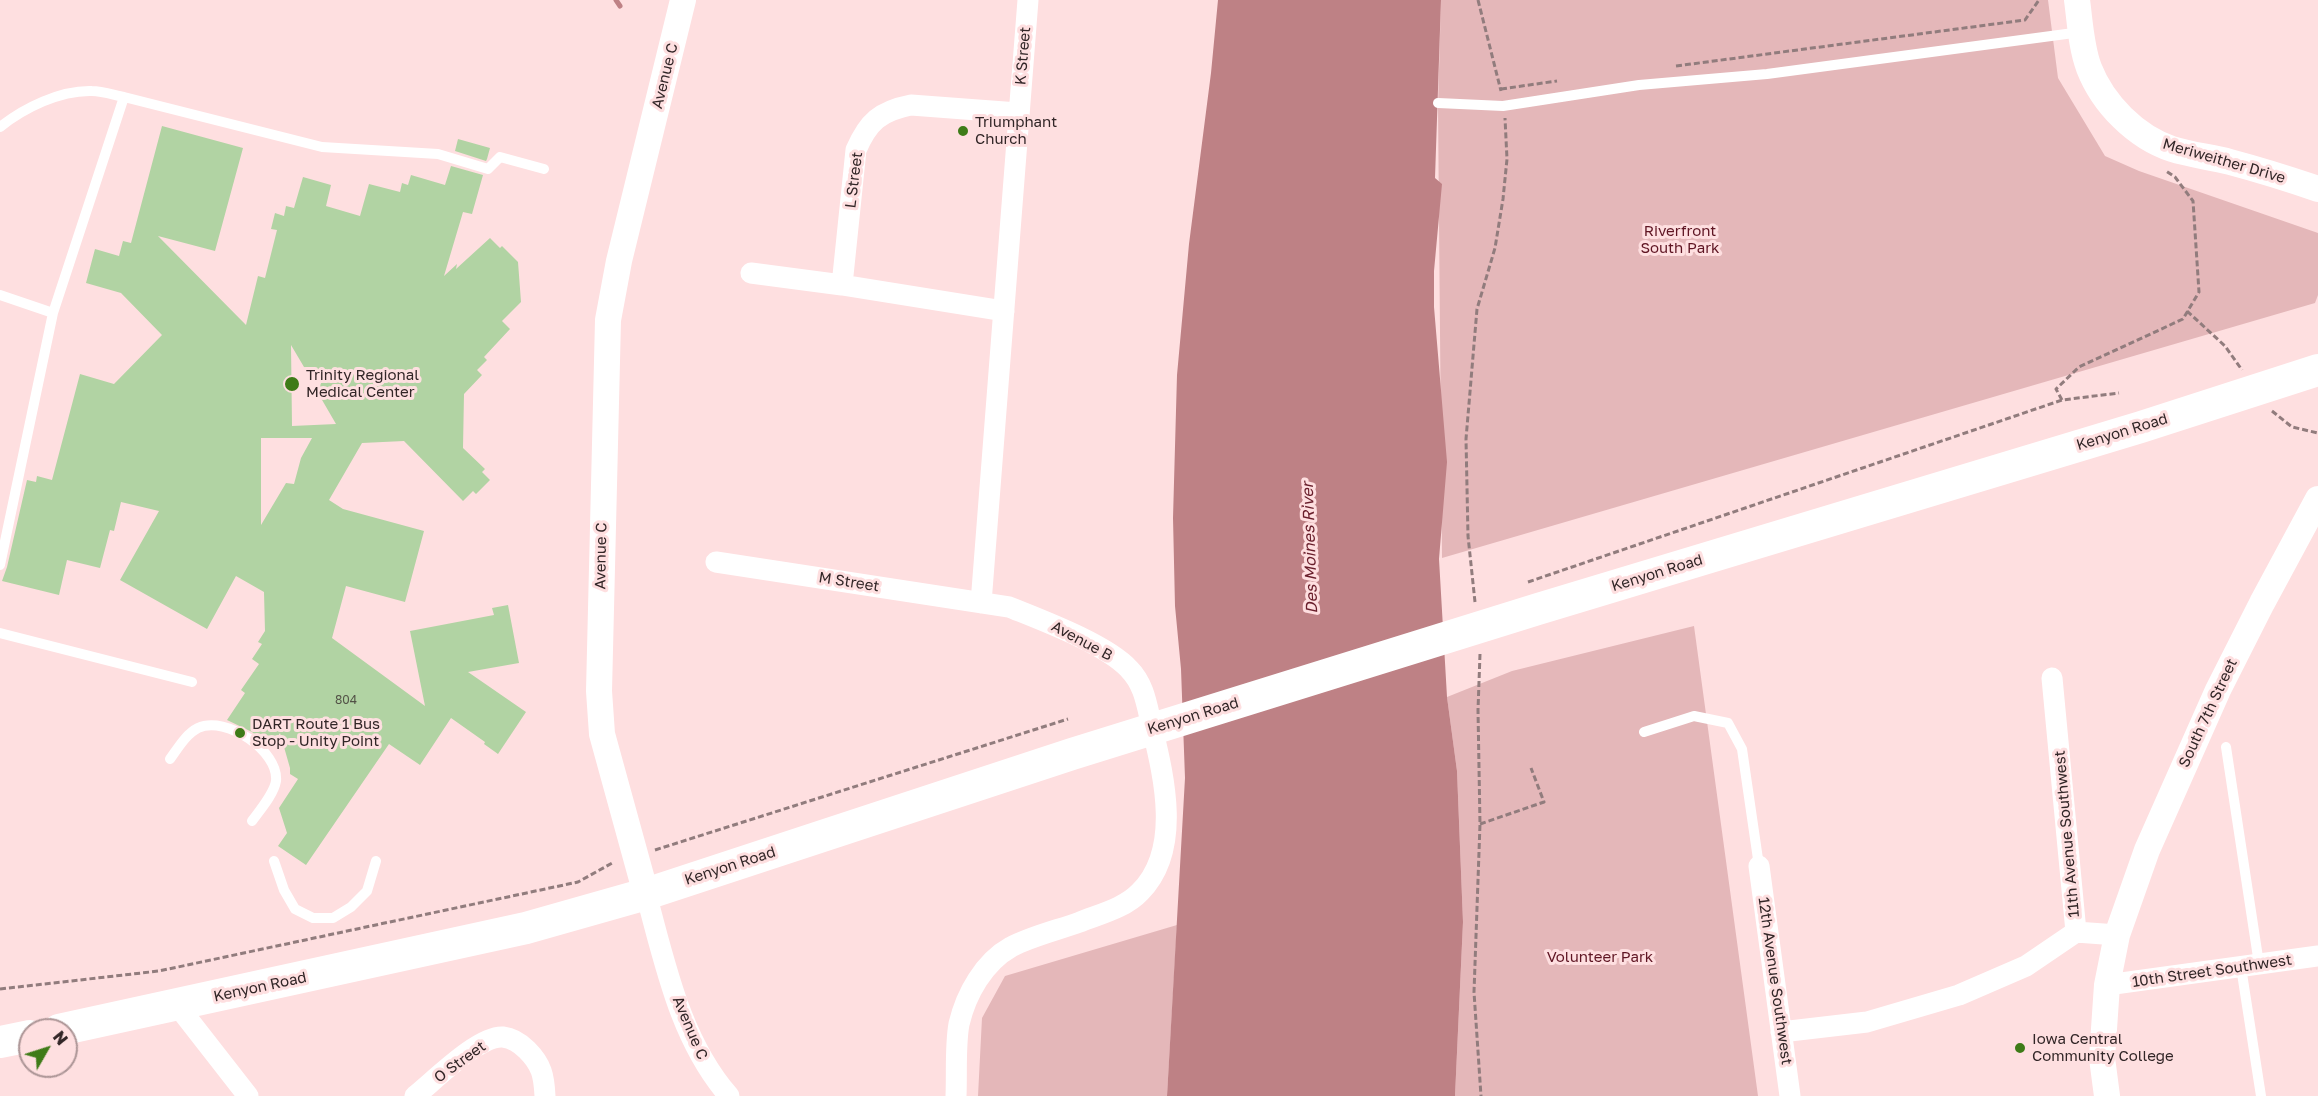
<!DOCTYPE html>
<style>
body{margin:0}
#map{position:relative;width:2318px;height:1096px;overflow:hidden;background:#fedfe0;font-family:"Golos Text",sans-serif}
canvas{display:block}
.north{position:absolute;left:18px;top:1018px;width:60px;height:60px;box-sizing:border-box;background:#fedfe0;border:2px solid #ac9596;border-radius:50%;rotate:51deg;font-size:16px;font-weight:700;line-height:24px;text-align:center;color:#322627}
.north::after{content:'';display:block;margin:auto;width:21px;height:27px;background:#3e7b17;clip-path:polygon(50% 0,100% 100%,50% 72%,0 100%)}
</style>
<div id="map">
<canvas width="2318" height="1096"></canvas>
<div class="north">N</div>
</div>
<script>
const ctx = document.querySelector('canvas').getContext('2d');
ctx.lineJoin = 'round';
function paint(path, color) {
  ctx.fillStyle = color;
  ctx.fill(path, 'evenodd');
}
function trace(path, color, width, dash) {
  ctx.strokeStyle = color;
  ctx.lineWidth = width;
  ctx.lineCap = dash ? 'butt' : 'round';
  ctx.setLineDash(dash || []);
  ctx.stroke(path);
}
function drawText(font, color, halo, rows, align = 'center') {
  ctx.font = font + ' "Golos Text",sans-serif';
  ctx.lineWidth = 6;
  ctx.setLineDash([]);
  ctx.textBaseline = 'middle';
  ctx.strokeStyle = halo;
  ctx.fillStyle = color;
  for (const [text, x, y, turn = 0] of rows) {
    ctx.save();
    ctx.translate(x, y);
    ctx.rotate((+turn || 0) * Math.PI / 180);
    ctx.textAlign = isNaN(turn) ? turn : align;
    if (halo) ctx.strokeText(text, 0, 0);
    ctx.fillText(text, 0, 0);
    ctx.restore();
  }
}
const green = new Path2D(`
 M1441,0h607l10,78 47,78 34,15 179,62v62l-3,8 -873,255 -4,-452z
 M1694,626l64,470h-303l8,-174 -6,-151 -10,-74 65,-26z
 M1177,925l-10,171h-189l4,-78 23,-42z`);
const water = new Path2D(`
 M1218,0h223l-6,178 7,6 -8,87v36l13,155 -8,97 8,138 10,74 6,151 -8,174h-288l18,-318 -4,-109 -6,-63 -2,-88 4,-143 12,-131 22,-171z`);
const stream = new Path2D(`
 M616,0l4,6`);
const building = new Path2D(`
 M162,126l81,22 -28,103 -57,-15 88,89 12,-49 7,2 12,-48 -6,-1 4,-16 9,3 2,-10 8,2 9,-31 28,8 -5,21 34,10 9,-32 31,8 2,-9 6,2 3,-10 34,10 6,-19 32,9 -11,39 -9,-2 -19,64 13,-12 -1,5 34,-31 10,10 2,-2 16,16 3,40 -19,19 8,8 -26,28 3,3 -10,10 5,5 -18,19 -1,54 22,21 -3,3 8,8 -14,14 -3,-3 -10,10 -59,-60 -42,2 -33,57 14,9 81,22 -19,71 -59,-16 -14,52 93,68 -15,-75 84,-16 -2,-7 16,-3 11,58 -51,9 58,40 -28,42 -14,-10 1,-2 -34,-24 -31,47 -31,-21 -83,121 -28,-19 9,-13 -8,-25 19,-29 -8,-5v-6l-10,-35 -10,15 -18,-16 -25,-12 18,-27 -4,-3 18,-26 -7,-5 10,-15 -4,-2 7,-11 -1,-39 -28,-16 -29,53 -87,-49 39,-69 -38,-9 -7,29 -4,-1 -10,38 -33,-8 -8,35 -57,-14 5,-14 20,-87 9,2 1,-6 15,4 28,-106 34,10 48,-49 -41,-42 -35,-10 9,-34 24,7 4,-15 8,2zM291,345l13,22 20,6 -6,20 18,31 -44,2zM261,438h51l-11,20 -7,26 -8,-1 -25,42z
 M458,139l32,9 -3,11 -1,2 -31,-10z`);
const path = new Path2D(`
 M1478,0l23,91
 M1676,66l349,-46 14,-20
 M1501,89l56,-8
 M2187,311l38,35 17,24
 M2062,400l-6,-11 23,-22 104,-48 16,-27 -6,-91 -18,-24 -9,-6
 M2272,411l20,16 26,6
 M1528,582l534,-182 57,-7
 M1475,602l-7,-66 -2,-97 11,-130 18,-61 8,-49 4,-40 -2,-41
 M1480,654l-2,56 2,114 -6,168 7,104
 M1480,824l64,-22 -13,-34
 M655,850l413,-131
 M0,989l159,-18 419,-89 36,-20`);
const service = new Path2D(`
 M1438,103l65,3 136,-21 128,-11 314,-42
 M0,127c24,-19 60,-37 92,-36 10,0 22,4 32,6l198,50 116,7 50,15 12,-12 44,12
 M0,295l53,18
 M0,565l53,-252 71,-216
 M0,633l192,49
 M1644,732l50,-16 34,7 14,26 17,117
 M2226,747l33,217
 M170,759c8,-11 16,-25 28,-31 28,-13 81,23 78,53 -2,13 -16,29 -24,40
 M274,861l10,29 11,19 18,9h20l18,-11 16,-16 9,-30
 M2241,967l20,129`);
const minor = new Path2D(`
 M751,273l91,12 162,26
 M842,285l14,-135c12,-28 24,-39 55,-45l107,8
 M716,562l293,45c32,13 97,37 120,62 16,16 18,38 23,58 12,50 30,123 -12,165 -15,16 -40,22 -60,30 -22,8 -48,14 -69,25 -27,15 -45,47 -52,77 -4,22 -2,49 -3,72
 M981,603l47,-603
 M2052,678l24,254
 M1759,866l31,230
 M646,894c19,69 34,146 83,202
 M2076,932l41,3
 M2107,985l211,-29
 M177,1005l71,91
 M1781,1032l86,-10 92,-27 67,-29 50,-34
 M415,1096c19,-15 64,-61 88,-59 9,1 18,7 24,13 15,15 17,26 18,46`);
const tertiary = new Path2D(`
 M2077,0c3,22 4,47 12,68 14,36 47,69 83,81 19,6 39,8 58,13 30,8 59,17 88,27
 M646,894l-44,-160 -3,-43 9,-371 11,-59 64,-261
 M2107,1096l-5,-38 5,-73 10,-50 30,-85 71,-160 44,-87 56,-104`);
const primary = new Path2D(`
 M59,1030l467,-102 120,-34 426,-140 466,-145 603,-182 177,-57
 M0,1042l30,-6`);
const markers = [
 [963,131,6,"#3e7b17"],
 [292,384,8,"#3e7b17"],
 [240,733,6,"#3e7b17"],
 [2020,1048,6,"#3e7b17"]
];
const numberNames = [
 ["804",346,700]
];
const streetNames = [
 ["K Street",1023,56,-85],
 ["Avenue C",665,76,-76],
 ["Meriweither Drive",2224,161,16],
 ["L Street",854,180,-83],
 ["Kenyon Road",2122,432,-17],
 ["Avenue C",601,556,-89],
 ["Kenyon Road",1657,573,-17],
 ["M Street",849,582,9],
 ["Avenue B",1082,641,28],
 ["South 7th Street",2208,713,-65],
 ["Kenyon Road",1193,716,-17],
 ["11th Avenue Southwest",2067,834,-95],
 ["Kenyon Road",730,866,-18],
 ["10th Street Southwest",2212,971,-8],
 ["12th Avenue Southwest",1775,981,82],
 ["Kenyon Road",260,987,-12],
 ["Avenue C",690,1028,67],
 ["O Street",460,1062,-36]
];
const poiNames = [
 ["Triumphant",975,122],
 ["Church",975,139],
 ["Trinity Regional",306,375],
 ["Medical Center",306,392],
 ["DART Route 1 Bus",252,724],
 ["Stop - Unity Point",252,741],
 ["Iowa Central",2032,1039],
 ["Community College",2032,1056]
];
const parkNames = [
 ["Riverfront",1680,231],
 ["South Park",1680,248],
 ["Volunteer Park",1600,957]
];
const waterNames = [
 ["Des Moines River",1310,548,-92]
];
paint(green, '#e4b7b9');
paint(water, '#be8185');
trace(stream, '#be8185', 5);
paint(building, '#b1d3a3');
trace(path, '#917c7d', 3, [6, 3]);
trace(service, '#fff', 10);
trace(minor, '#fff', 21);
trace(tertiary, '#fff', 26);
trace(primary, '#fff', 32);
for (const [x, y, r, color] of markers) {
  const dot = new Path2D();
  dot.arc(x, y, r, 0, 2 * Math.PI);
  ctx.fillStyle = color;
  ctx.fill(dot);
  trace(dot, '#fedfe0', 2);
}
drawText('12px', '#525146', null, numberNames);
drawText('15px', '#322627', '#fedfe0', streetNames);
drawText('15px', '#322627', '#fedfe0', poiNames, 'left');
drawText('15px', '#5f1523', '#fedfe0', parkNames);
drawText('italic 16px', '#691e2b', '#fedfe0', waterNames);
</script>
